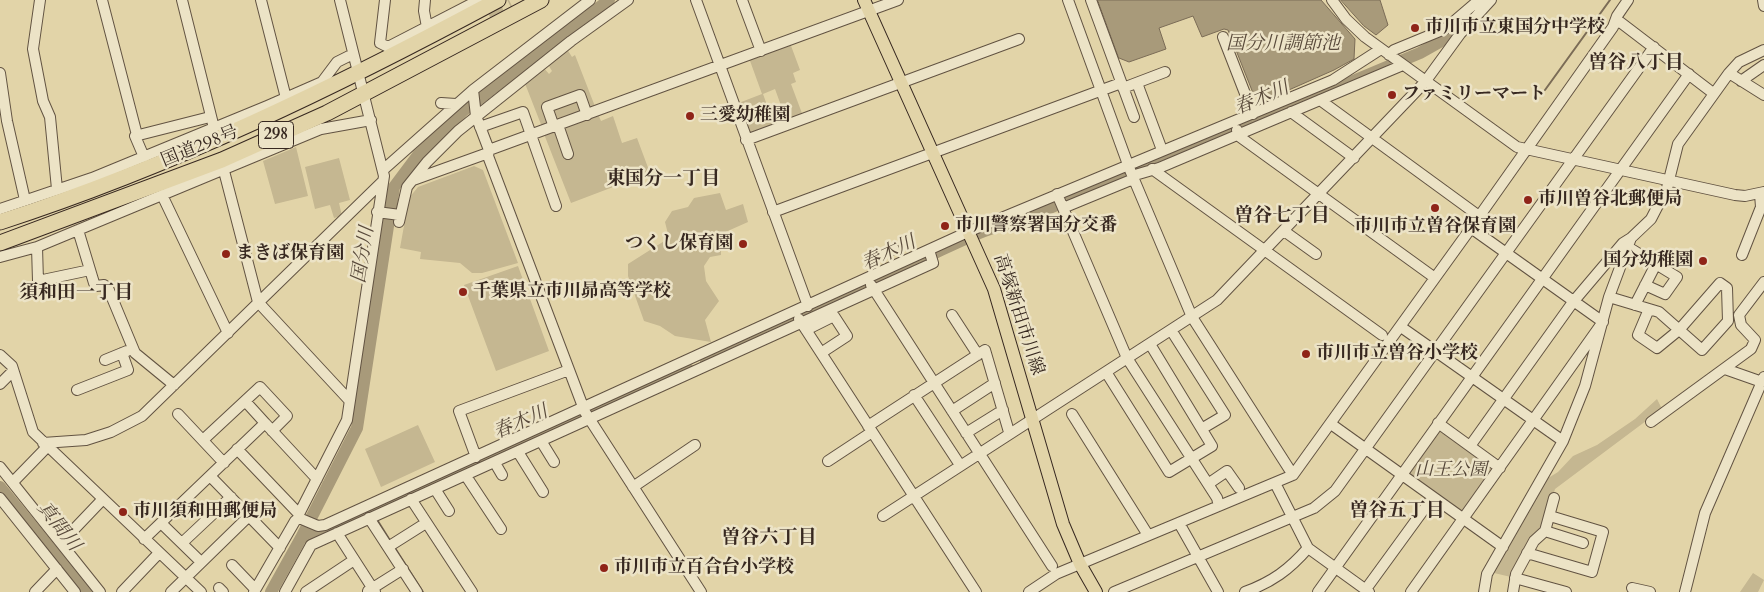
<!DOCTYPE html>
<meta charset="utf-8">
<style>
body{margin:0}
canvas{display:block;background:#e2d4a8}
</style>
<canvas width="1764" height="592"></canvas>
<script>
const ctx = document.querySelector('canvas').getContext('2d');
ctx.lineJoin = 'round';
function paint(path, color) {
  ctx.fillStyle = color;
  ctx.fill(path, 'evenodd');
}
function trace(path, color, width, dash) {
  ctx.strokeStyle = color;
  ctx.lineWidth = width;
  ctx.lineCap = dash ? 'butt' : 'round';
  ctx.setLineDash(dash || []);
  ctx.stroke(path);
}
function drawText(font, color, halo, rows, align = 'center') {
  ctx.font = font + ' Cardo,"Noto Serif JP",serif';
  ctx.lineWidth = 5;
  ctx.setLineDash([]);
  ctx.textBaseline = 'middle';
  ctx.strokeStyle = halo;
  ctx.fillStyle = color;
  for (const [text, x, y, turn = 0] of rows) {
    ctx.save();
    ctx.translate(x, y);
    ctx.rotate((+turn || 0) * Math.PI / 180);
    ctx.textAlign = isNaN(turn) ? turn : align;
    if (halo) ctx.strokeText(text, 0, 0);
    ctx.fillText(text, 0, 0);
    ctx.restore();
  }
}
const green = new Path2D(`
 M790,43l10,27 -7,3 3,9 -5,2 12,32 -16,6 -12,-33 -12,5 12,33 -26,9 -13,-32 26,-10 -13,-36z
 M567,49l5,8 3,-2 21,54 -6,2 -9,-19 -37,13 6,18 -8,4 -18,-46 19,-14 6,7 3,-3 -5,-8z
 M577,99l7,13 -29,9 -3,-13z
 M598,114l3,7 12,-5 9,27 15,-5 13,35 -79,30 -27,-69 10,-4h9l2,-4z
 M296,147l12,49 -33,8 -12,-43z
 M339,158l11,42 -11,3 3,13 -8,2 -4,-13 -15,4 -10,-42z
 M474,166l9,4 35,93 -36,10h-10l-12,-10 -40,-4 1,-7 -21,-4 9,-50 9,-11z
 M720,193l6,17 17,-6 5,18 -27,12v21l-11,2 -6,9 2,15 13,20 -14,19 6,22 -36,-6 -15,-10 -16,-5 -16,-45v-12l41,-26 -4,-16 7,-11 16,-4 6,-9z
 M518,266l31,85 -53,20 -32,-86z
 M1657,399l5,10 -107,80 -12,41 -32,47 -17,-4 -1,-5 52,-88 13,-8 15,-16 24,-11 38,-26z
 M418,425l17,37 -54,25 -16,-38z
 M1439,428l56,40 -33,46 -55,-39z
 M1753,573l11,7 -6,12h-18z`);
const water = new Path2D(`
 M1098,0h223l34,39 -1,20 -20,11 -70,31 -11,-8 -25,-63 -4,-1 -22,8 -9,-21 -34,12 7,21 -37,13 -10,-4z
 M1341,0h39l8,25 -12,10 -12,-9z`);
const stream = new Path2D(`
 M1545,90l65,-90
 M376,518l15,24
 M395,548l28,44`);
const river = new Path2D(`
 M706,361l213,-98 3,-4c19,-8 70,-36 87,-34l411,-172 32,-18 30,-31
 M0,487l86,105
 M301,538l19,-3 368,-166
 M271,592l30,-54 56,-110 37,-241 24,-32 45,-44 146,-111`);
const highwayTunnel = new Path2D(`
 M487,11l22,-11`);
const minor = new Path2D(`
 M40,0l-7,49 10,52 7,16 7,72
 M102,0l35,135
 M182,0l32,128
 M261,0l25,98
 M385,0l-5,43 8,4 91,-47
 M425,0l-1,11 3,16
 M696,0l112,306
 M742,0l19,51
 M1068,0l62,170 62,147 101,158
 M1091,0l43,117
 M1332,0l14,19 19,18 152,110 218,48 10,1 19,-4
 M1763,0l1,6
 M1616,23l4,-1 93,71
 M1223,37l30,77
 M1389,55l5,-5 51,-21 34,-29
 M0,73l7,48 18,79
 M1729,73l35,22
 M1741,81l23,-16
 M1137,83l25,67
 M1123,88l42,-16
 M473,90l3,26 13,34 -1,6 97,256 116,180
 M1320,100l159,116
 M441,103l15,1
 M1291,112l63,46
 M558,125l10,29
 M480,127l43,-15 33,94
 M554,127l-7,-20 33,-12 7,20
 M1237,130l3,7 195,141
 M746,140l273,-101
 M489,150l409,-150
 M144,157l-9,-21 75,-19
 M1152,169l230,166
 M383,170l90,-80 117,-90
 M224,171l34,131 91,98
 M413,180l75,-27
 M1057,194l70,164 90,140 2,8
 M162,195l66,138
 M1063,208l68,-28 4,-5 24,-7 244,-103
 M0,209l92,-31 175,-72 55,-24 15,-20 16,-8
 M377,212l23,3
 M773,212l348,-129
 M399,222l8,-35 20,-25 31,-31 113,-90 57,-41
 M1471,228l132,94
 M78,230l16,53 2,3 8,-1 4,3 27,65 39,32
 M1284,231l32,23
 M1628,247l49,30 -12,17 -20,-9
 M879,255l15,-6
 M1742,255l19,-48 -1,-13
 M0,257l37,-10
 M90,270l-52,11 -1,-34 284,-118 50,-9
 M871,285l181,281
 M1609,297l50,15 43,38 26,-29 -1,-33 -7,-5 -41,47 -22,18 -19,-13 11,-26
 M1635,305l21,-41
 M952,315l26,40
 M799,319l177,273
 M1401,327l162,114
 M806,330l28,-14 13,20 -26,17
 M1171,330l54,85 -22,13
 M0,355l12,11 21,66 168,160
 M105,360l22,-9
 M1725,369l37,13
 M1106,372l63,100 43,-26 -62,-102
 M0,384l13,-13
 M77,390l51,-20 -6,-17
 M914,395l46,70
 M245,401l20,22
 M952,411l43,-28
 M178,414l46,49
 M1072,414l76,121
 M1651,422l100,-73 4,-9 -14,-15 -2,-10 25,-33
 M1438,423l62,45
 M1331,424l172,123
 M868,426l117,-76 24,82
 M966,433l37,-23
 M203,440l57,-53 27,29 -15,15
 M541,441l13,21
 M43,443l43,-3 25,-8 31,-16 241,-235
 M1470,446l103,-144 50,-59 8,-5
 M237,449l62,65
 M518,452l25,40
 M476,457l-17,-46 110,-41
 M828,461l44,-29
 M495,463l7,12
 M0,467l100,125
 M210,476l70,72
 M466,476l35,53
 M13,482l34,-35
 M1275,483l33,65 61,44
 M1208,484l19,-13 12,17
 M633,487l62,-42
 M435,489l14,22
 M0,498l75,94
 M411,499l61,93
 M883,516l334,-216 208,-218 35,-48 31,-34
 M299,518l19,8 7,-1 645,-294 363,-151 48,-31
 M369,518l48,74
 M161,523l40,39
 M1179,523l39,69
 M1545,531l38,12
 M337,533l38,59
 M144,539l121,-116 52,56
 M61,543l41,-43
 M182,543l49,-46
 M388,547l38,-24
 M1527,553l65,19 11,-40 -53,-16
 M232,565l23,24
 M1515,578l51,14
 M219,588l4,4
 M1632,588l18,4
 M1366,589l67,-92
 M368,591l35,-22
 M35,592l22,-23
 M122,592l37,-39
 M171,592l78,-76
 M254,592l41,-71 4,-3v-4l48,-94 37,-244 -44,-176
 M285,592l26,-47 622,-282 -4,-13
 M306,592l48,-32
 M1029,592l27,-18 24,-10 213,-89 178,-247 142,-201 4,-11 11,-16
 M1114,592l200,-84 21,-17 319,-444
 M1245,592c27,-10 44,-22 63,-44
 M1318,592l371,-518
 M1411,592l189,-266
 M1484,592l3,-18 76,-133 22,-55 24,-89 22,-59 20,-19 16,-31 11,-44 51,-71 10,-11 25,-12
 M1513,592l3,-18 18,-33 11,-10 9,-33
 M1685,592l20,-79 59,-136`);
const major = new Path2D(`
 M864,0l130,289 69,235 17,40 16,28`);
const highway = new Path2D(`
 M0,222c173,-56 338,-136 498,-222
 M0,243l222,-83 105,-47 214,-113`);
const markers = [
 [1415,28,5,"#8f2418"],
 [1392,95,5,"#8f2418"],
 [690,116,5,"#8f2418"],
 [1528,200,5,"#8f2418"],
 [1435,208,5,"#8f2418"],
 [945,226,5,"#8f2418"],
 [743,244,5,"#8f2418"],
 [226,254,5,"#8f2418"],
 [1703,261,5,"#8f2418"],
 [463,292,5,"#8f2418"],
 [1306,354,5,"#8f2418"],
 [123,512,5,"#8f2418"],
 [604,568,5,"#8f2418"]
];
const shields = [
 [276,135,35]
];
const shieldNames = [
 ["298",276,135]
];
const poiNames = [
 ["市川市立東国分中学校",1425,28],
 ["ファミリーマート",1402,95],
 ["三愛幼稚園",700,116],
 ["市川曽谷北郵便局",1538,200],
 ["市川警察署国分交番",955,226],
 ["市川市立曽谷保育園",1435,227,"center"],
 ["つくし保育園",733,244,"right"],
 ["まきば保育園",236,254],
 ["国分幼稚園",1693,261,"right"],
 ["千葉県立市川昴高等学校",473,292],
 ["市川市立曽谷小学校",1316,354],
 ["市川須和田郵便局",133,512],
 ["市川市立百合台小学校",614,568]
];
const streetNames = [
 ["国道298号",200,147,-22],
 ["高塚新田市川線",1018,315,72]
];
const parkNames = [
 ["山王公園",1451,471]
];
const waterNames = [
 ["国分川調節池",1283,45],
 ["春木川",1262,99,-23],
 ["春木川",889,254,-25],
 ["国分川",364,255,-81],
 ["春木川",521,423,-24],
 ["真間川",58,527,51]
];
const neighbourhoodNames = [
 ["曽谷八丁目",1636,64],
 ["東国分一丁目",663,180],
 ["曽谷七丁目",1282,217],
 ["須和田一丁目",76,294],
 ["曽谷五丁目",1397,512],
 ["曽谷六丁目",769,539]
];
paint(green, '#c5b791');
paint(water, '#a89a7a');
trace(water, '#7b6c56', 1);
trace(stream, '#7b6c56', 2);
trace(river, '#a89a7a', 12);
trace(highwayTunnel, '#c0b28d', 15, [15, 8]);
trace(minor, '#625342', 12);
trace(major, '#372820', 14);
trace(highway, '#372820', 17);
trace(minor, '#ece3c6', 10);
trace(major, '#e2d4a8', 12);
trace(highway, '#e2d4a8', 15);
for (const [x, y, r, color] of markers) {
  const dot = new Path2D();
  dot.arc(x, y, r, 0, 2 * Math.PI);
  ctx.fillStyle = color;
  ctx.fill(dot);
  trace(dot, '#ece3c6', 2);
}
for (const [x, y, w] of shields) {
  const box = new Path2D();
  box.roundRect(x - w / 2, y - 13.5, w, 27, 4);
  ctx.fillStyle = '#ece3c6';
  ctx.fill(box);
  trace(box, '#372820', 1);
}
drawText('bold 16px', '#372820', null, shieldNames);
drawText('bold 18px', '#372820', '#ece3c6', poiNames, 'left');
drawText('18px', '#372820', '#ece3c6', streetNames);
drawText('italic 18px', '#534537', '#ece3c6', parkNames);
drawText('italic 19px', '#594a3b', '#ece3c6', waterNames);
drawText('bold 19px', '#372820', '#ece3c6', neighbourhoodNames);
</script>
